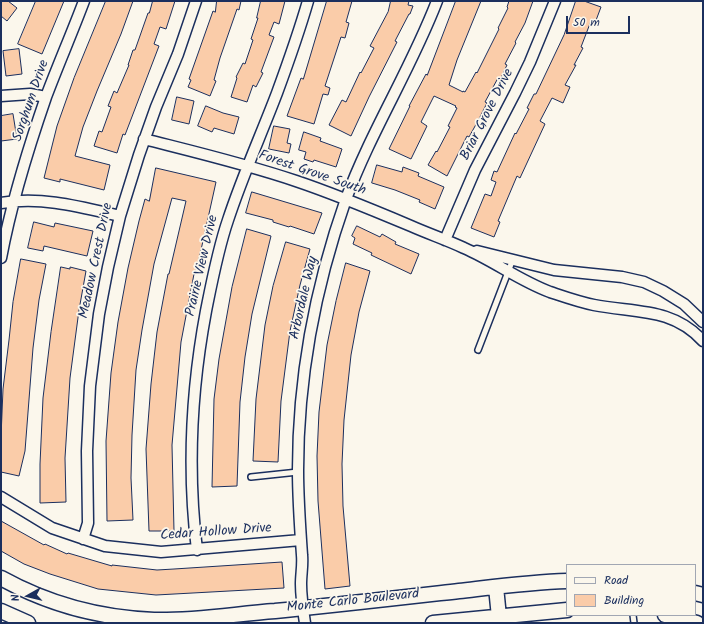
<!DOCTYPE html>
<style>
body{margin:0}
#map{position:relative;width:704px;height:624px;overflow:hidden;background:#fbf7ec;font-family:Kalam,sans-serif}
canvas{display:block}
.frame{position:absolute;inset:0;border:2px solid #1b2f5e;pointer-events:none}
.legend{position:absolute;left:566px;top:564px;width:130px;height:52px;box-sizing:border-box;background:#fbf7ec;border:1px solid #a1a7b3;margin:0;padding:5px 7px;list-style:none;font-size:12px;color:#1b2f5e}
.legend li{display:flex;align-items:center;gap:8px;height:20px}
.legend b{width:20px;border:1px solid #a1a7b3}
.north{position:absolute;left:8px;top:576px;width:40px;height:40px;-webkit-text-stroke:3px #fbf7ec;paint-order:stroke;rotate:262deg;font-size:11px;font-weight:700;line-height:16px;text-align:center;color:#1b2f5e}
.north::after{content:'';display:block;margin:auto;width:14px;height:18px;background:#1b2f5e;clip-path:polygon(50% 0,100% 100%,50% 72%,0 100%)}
.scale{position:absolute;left:566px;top:16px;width:64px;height:18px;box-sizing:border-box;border:2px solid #1b2f5e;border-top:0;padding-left:5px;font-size:12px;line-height:14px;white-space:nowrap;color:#1b2f5e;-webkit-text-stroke:3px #fbf7ec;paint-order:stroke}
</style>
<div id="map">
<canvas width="704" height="624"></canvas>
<div class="frame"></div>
<ul class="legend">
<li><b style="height:5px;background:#fbf7ec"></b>Road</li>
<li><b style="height:11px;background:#facca9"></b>Building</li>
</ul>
<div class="north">N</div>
<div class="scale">50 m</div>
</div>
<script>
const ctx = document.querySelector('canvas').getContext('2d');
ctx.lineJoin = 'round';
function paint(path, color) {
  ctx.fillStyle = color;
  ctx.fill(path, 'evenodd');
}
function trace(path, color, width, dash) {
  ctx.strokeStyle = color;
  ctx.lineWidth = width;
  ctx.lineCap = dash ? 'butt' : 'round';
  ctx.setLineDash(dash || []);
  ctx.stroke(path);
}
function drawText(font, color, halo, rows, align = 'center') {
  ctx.font = font + ' Kalam,sans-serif';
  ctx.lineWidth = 3.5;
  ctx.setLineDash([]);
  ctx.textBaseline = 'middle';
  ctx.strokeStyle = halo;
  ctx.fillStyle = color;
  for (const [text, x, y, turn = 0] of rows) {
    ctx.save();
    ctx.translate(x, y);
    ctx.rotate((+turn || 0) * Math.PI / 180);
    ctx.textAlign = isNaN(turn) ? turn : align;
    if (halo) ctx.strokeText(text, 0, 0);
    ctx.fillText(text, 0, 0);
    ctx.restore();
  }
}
const building = new Path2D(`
 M1,1h7l9,7 -10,13 -6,-5z
 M36,1h28l-22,53 -24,-10z
 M106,1h27l-12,33 -24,57 -14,36 -8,29 35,9 -6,25 -44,-11v3l-16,-4 13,-52 17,-48z
 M153,1h22l-9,28 -6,-2 -6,17 5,2 -34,89 -2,-1 -6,19 -23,-7 5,-15 3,1 9,-25 -3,-1 6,-15 3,2 12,-28h-1l5,-15h2l13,-37h1z
 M217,1h24l-2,9 -2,-1 -17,49 -6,22 2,1 -6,15 -22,-9 3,-7 -2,-1 24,-68 2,1z
 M261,1h24l-6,23 -5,-2 -5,13 5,2 -13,35 2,1 -7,14 -3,-2 -6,17 -16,-5 6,-19 -1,-1 7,-14 2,1 8,-24 -2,-1 7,-21h-1z
 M327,1h25l-6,21 3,1 -4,15 -4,-1 -16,49 5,2 -2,7 -5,-1 -9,30 -27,-8 14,-38 2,1z
 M391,1h18l-1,4 5,1 -3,8h-1l-14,27 2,1 -28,55 -18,39 -22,-11 13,-25 4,2 14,-30 1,1 13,-25 -4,-2 18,-34z
 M456,1h25l-24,59 -8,25 14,7v-1l2,1 11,-20 1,1 22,-44 -1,-1 10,-20 -1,-1 2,-6h24l-8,22 -10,19 1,1 -11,21 2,1 -7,15 -2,-2 -13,24 2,1 -8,16 -10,18 -2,-1 -20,40 -19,-11 8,-14 1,1 13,-25 -2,-1 9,-18 -2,-1 1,-1 -22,-10 -13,26 6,4 -16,33 -22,-10 21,-43h-1l17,-32 1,1z
 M576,1h8l17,6 -6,16 -4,-2 -10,26 2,1 -9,17h2l-11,20 5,2 -7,16 -11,-5 -12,23 5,3 -25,54 -3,-2 -19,45 2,1 -6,15 -23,-9 14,-34 6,2 5,-14 -5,-2 3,-9 3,1 18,-39 1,1 13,-25 -2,-1 7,-14h2l28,-59z
 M19,49l3,25 -16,2 -3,-25z
 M177,97l17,4 -5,23 -17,-4z
 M206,106l17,7 16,4 -5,17 -20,-6 -2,4 -14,-6z
 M13,114l4,25 -16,2v-25z
 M274,126l16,3 -3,14 4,1 -2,9 -20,-4z
 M304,132l17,6 -1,3 22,8 -6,18 -22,-7 -1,2 -9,-3 2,-7 -7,-2z
 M377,165l25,7 1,-5 16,6 -1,3 26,11 -9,22 -16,-7 1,-2 -25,-10 -23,-7z
 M156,168l60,14 -17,77 -4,15h-1l-13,68 -9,103 2,86h-25l-3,-82 5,-65 6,-52 11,-58h1l17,-73 -14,-3 -18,66 -12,66 -6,40 -4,65 -1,43 2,42 -26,1 -1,-80 5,-68 7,-51 10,-54 11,-47 6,-22 4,2z
 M252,192l70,21 -8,21 -24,-8 -1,1 -16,-5v-2l-27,-7z
 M34,222l20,5 1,-4 38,8 -6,25 -43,-10 -1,5 -15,-3z
 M357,226l23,11 2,-3 14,8 -1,2 24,10 -8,20 -40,-19 1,-2 -19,-9 2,-6 -3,-2z
 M247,229l24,7 -19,78 -7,43 -5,45 -3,84 -25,1 2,-88 5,-40 13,-72z
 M286,242l24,7 -10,36 -10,46 -9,70 -3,61 -25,-1 3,-62 9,-74 8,-39z
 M21,259l25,5 -7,36 -6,48 -8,103 -6,25 -18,-4v-35l2,-48 6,-49 4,-38z
 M346,263l24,8 -11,41 -8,43 -7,65 -2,44 1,42 7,80 -25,3 -7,-88 -1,-45 2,-44 8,-67 9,-44z
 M61,267l9,2v-2l16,4 -7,39 -9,68 -5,80 1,44 -26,1v-39l3,-66 8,-66z
 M1,521l43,24 1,-1 22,10 1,-1 44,13v-1l45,5 17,-1 108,-7 2,26 -128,7 -58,-6 -48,-15 -26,-10 -23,-13z`);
const service = new Path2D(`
 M478,350l35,-91
 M251,477l47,-5
 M633,615l1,8`);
const minor = new Path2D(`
 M1,96l29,-2 16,3
 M144,139c51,13 102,25 152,42 39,13 77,29 115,45 18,8 36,14 53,22 30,13 56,33 86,44 15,5 29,10 44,13 40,8 78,2 109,36
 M1,203c41,-7 80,4 119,13
 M445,240l30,-70 40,-77 15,-31 25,-61
 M477,251l77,19 68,7 22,5 19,9 21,13 19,18
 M1,258c10,-54 27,-109 45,-161 12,-32 26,-64 38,-96
 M1,497l51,31 53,18 56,6 140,-12
 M83,539l5,-16 -1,-72 3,-65 9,-72 9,-47 12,-51 19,-61 17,-48 22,-53 18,-53
 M197,550c-10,-81 -6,-159 9,-239 6,-30 12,-62 22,-91 14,-43 33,-85 49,-127 11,-30 22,-61 31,-92
 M305,623c-2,-13 -4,-26 -4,-39 0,-10 2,-19 1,-29 -2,-28 -4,-56 -4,-85 0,-92 17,-183 48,-271 25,-68 65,-130 91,-198`);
const secondary = new Path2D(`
 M1,578c47,26 99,40 153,42 40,1 81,-6 121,-9 61,-6 122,-13 184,-20 35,-4 72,-9 108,-10
 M496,587l3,30
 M695,593l8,2
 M1,611l27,12
 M665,615l32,8
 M433,623l134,-13`);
const streetNames = [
 ["Sorghum Drive",32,101,-71],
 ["Briar Grove Drive",488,115,-63],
 ["Forest Grove South",312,174,19],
 ["Meadow Crest Drive",97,261,-78],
 ["Prairie View Drive",203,266,-77],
 ["Arbordale Way",305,298,-77],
 ["Cedar Hollow Drive",216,533,-4],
 ["Monte Carlo Boulevard",353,602,-6]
];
paint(building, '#facca9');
trace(building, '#1b2f5e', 1);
trace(service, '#1b2f5e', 8);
trace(minor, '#1b2f5e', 13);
trace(secondary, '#1b2f5e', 17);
trace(service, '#fbf7ec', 5);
trace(minor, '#fbf7ec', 10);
trace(secondary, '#fbf7ec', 14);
drawText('14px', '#1b2f5e', '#fbf7ec', streetNames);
</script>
